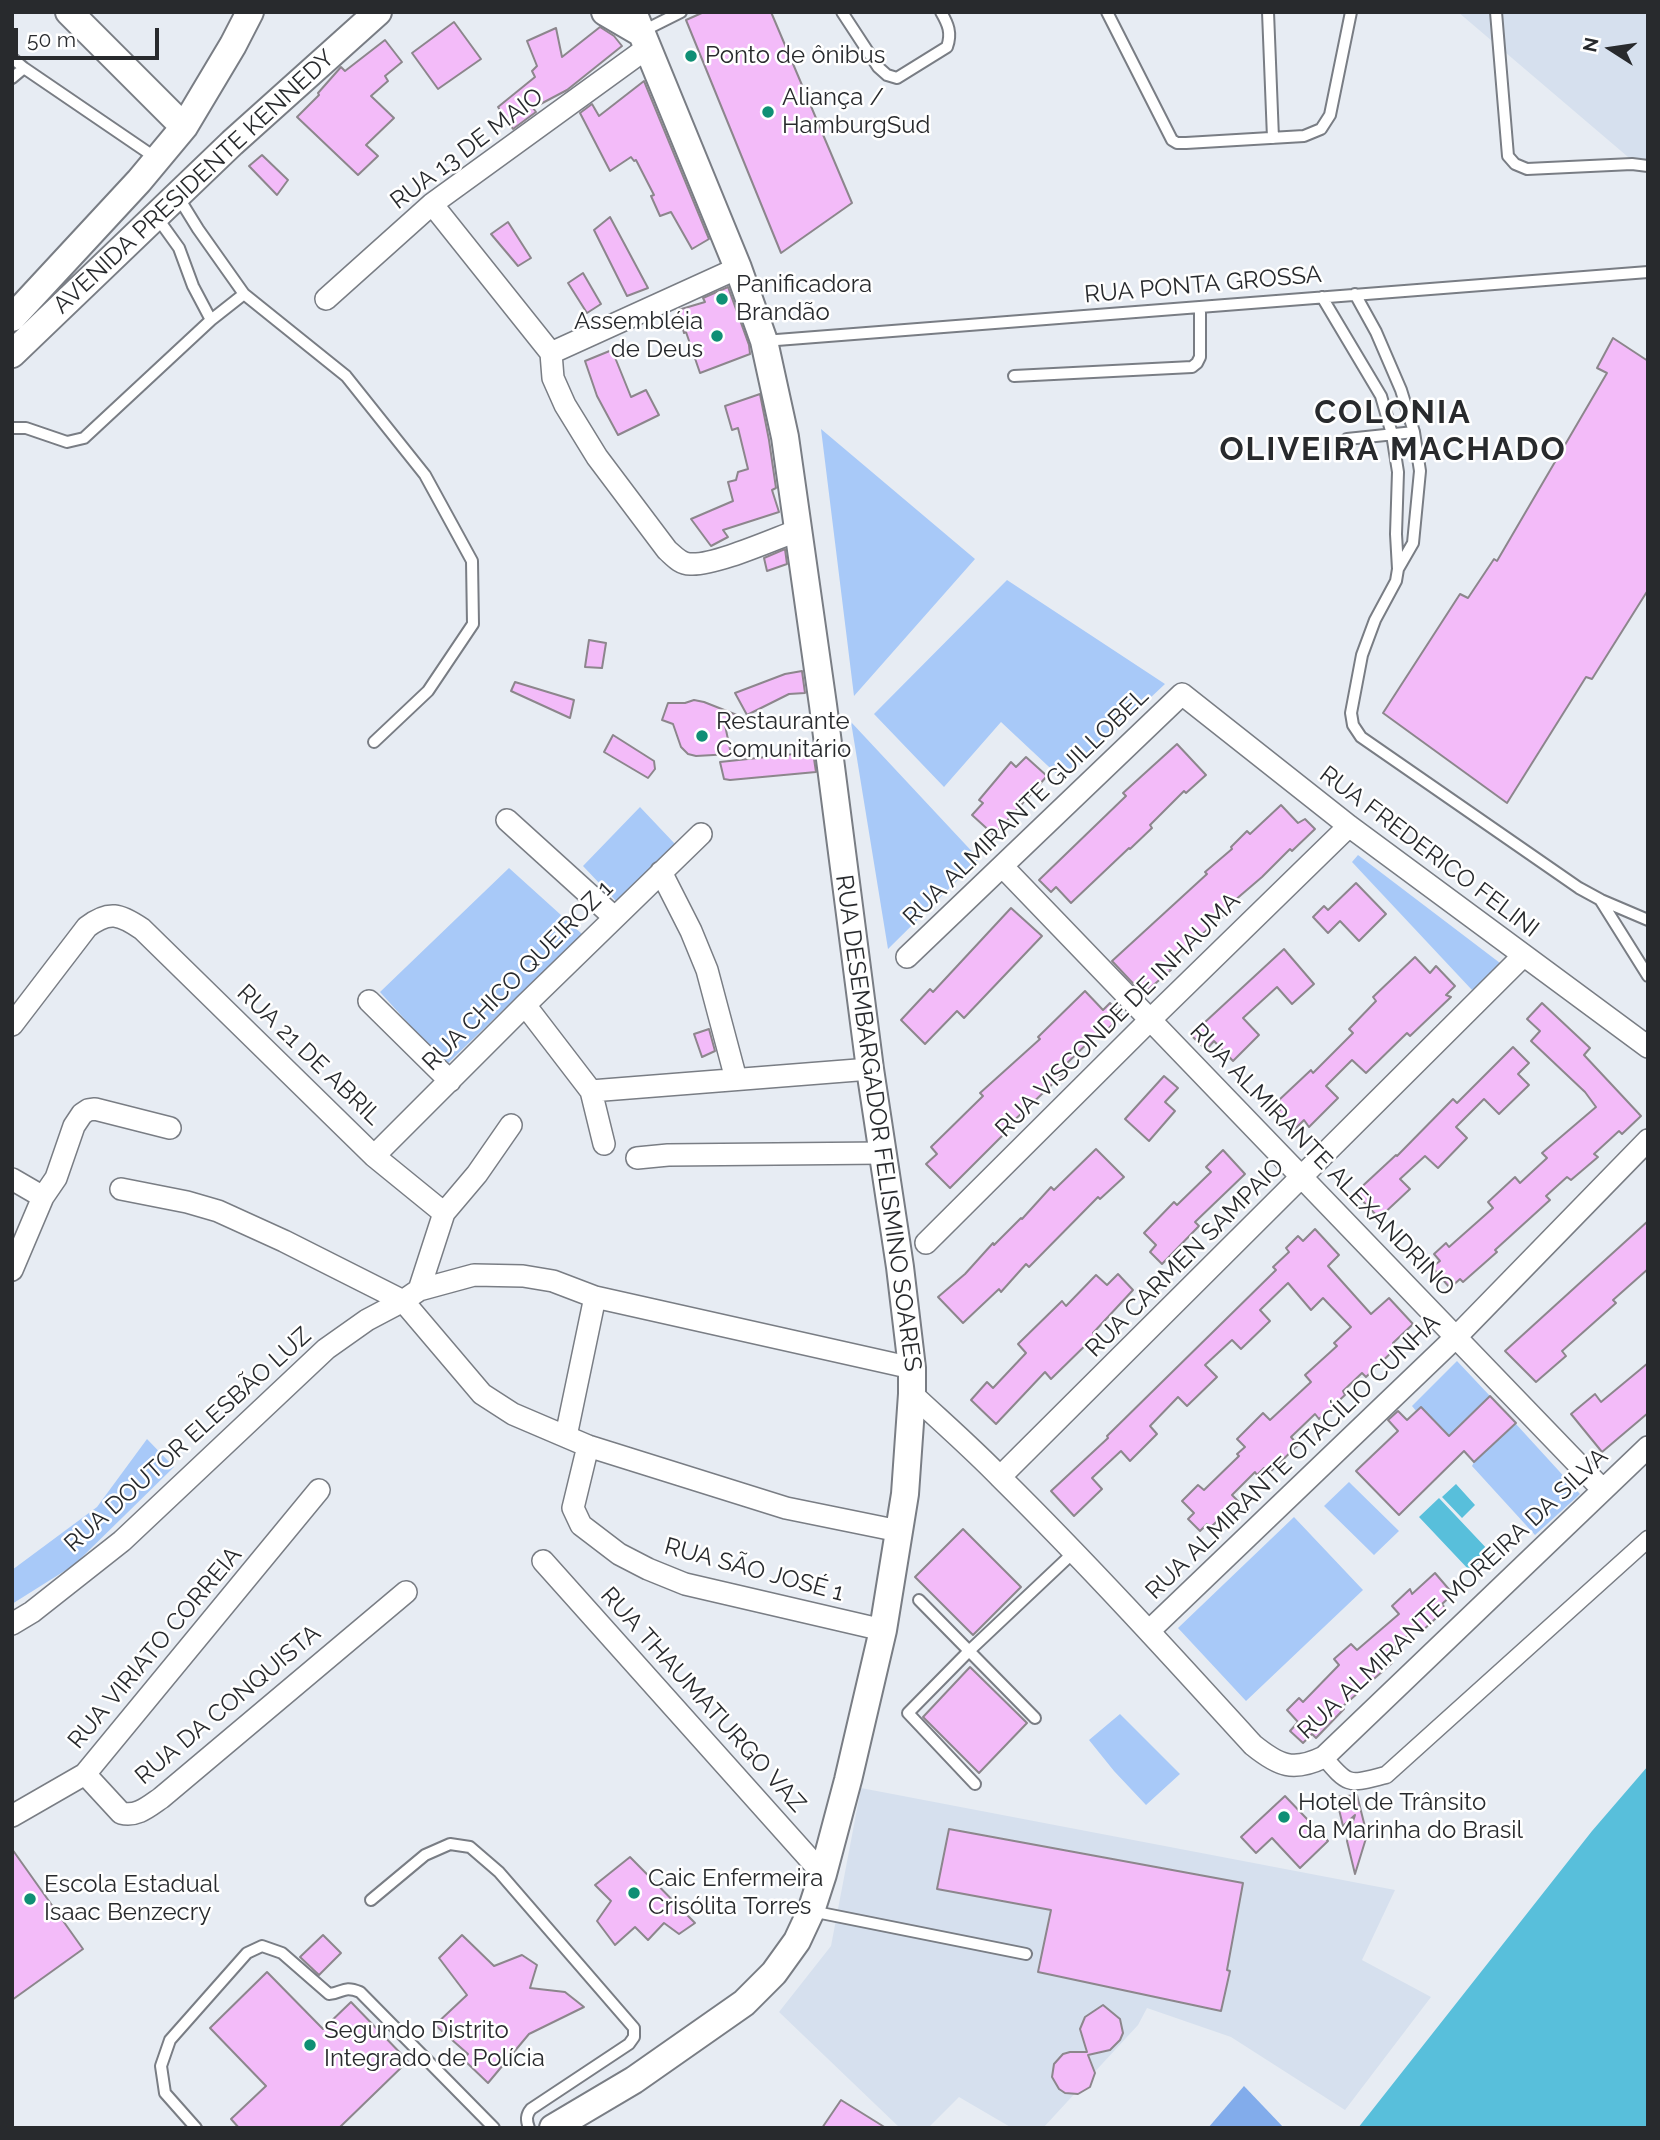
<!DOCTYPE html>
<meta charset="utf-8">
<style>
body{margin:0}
#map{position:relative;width:1660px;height:2140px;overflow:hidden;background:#e7ecf3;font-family:Raleway,sans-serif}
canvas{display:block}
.frame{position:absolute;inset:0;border:14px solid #282a2d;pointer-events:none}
.north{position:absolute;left:1576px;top:14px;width:70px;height:70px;-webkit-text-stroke:5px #fff;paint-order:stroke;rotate:282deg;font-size:19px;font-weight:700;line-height:28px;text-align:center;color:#282a2d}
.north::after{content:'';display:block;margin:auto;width:24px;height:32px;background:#282a2d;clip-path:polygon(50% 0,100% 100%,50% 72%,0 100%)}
.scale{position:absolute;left:14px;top:28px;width:145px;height:32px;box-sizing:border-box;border:4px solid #282a2d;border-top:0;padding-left:9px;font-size:21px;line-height:24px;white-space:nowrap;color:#282a2d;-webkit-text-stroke:5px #fff;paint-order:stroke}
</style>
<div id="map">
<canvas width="1660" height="2140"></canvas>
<div class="frame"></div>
<div class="north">N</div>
<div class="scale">50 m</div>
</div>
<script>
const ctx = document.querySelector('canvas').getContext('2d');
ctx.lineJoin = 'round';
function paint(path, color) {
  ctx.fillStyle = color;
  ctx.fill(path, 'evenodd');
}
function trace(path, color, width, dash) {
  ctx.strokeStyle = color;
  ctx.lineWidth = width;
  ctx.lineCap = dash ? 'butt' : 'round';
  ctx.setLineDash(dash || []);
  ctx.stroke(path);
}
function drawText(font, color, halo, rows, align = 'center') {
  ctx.font = font + ' Raleway,sans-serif';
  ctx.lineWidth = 5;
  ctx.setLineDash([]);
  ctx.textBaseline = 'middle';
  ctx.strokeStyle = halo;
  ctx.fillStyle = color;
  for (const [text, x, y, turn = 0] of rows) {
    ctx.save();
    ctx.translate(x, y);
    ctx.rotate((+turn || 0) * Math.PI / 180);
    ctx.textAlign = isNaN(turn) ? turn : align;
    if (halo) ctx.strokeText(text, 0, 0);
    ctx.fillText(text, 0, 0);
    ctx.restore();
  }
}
const built = new Path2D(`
 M1458,12h190v162z
 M861,1788l534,102 -33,70 69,37 -86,113 -114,-73 -84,-29 -9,17 -95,103h-31l-53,-31 -31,31h-28l-121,-116 52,-66z`);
const green = new Path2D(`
 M821,429l154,130 -121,137z
 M1007,580l158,104 -102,96 -62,-58 -57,65 -70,-73z
 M851,722l128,137 -91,90z
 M640,807l35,37 -59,57 -33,-35z
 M1358,855l142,108v4l-28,23 -120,-128z
 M509,868l73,66 -136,131 -66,-73z
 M1457,1361l33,35 -41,40 -27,-28 -5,4 -5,-6z
 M1516,1424l64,70 -45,41 -63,-69 2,-4z
 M147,1439l27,28 -100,98 -62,39v-34l85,-63z
 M1349,1482l50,49 -25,24 -50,-49z
 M1294,1517l69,73 -117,111 -68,-73z
 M1120,1714l60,60 -34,31 -32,-34 -25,-31z`);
const forest = new Path2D(`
 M1244,2086l40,42h-76z`);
const water = new Path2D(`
 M1456,1484l19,21 -13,13 -20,-21z
 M1439,1498l51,54 -20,19 -51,-54z
 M1648,1766v362h-290l234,-297z`);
const building = new Path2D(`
 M704,12h67l81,191 -71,50 -95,-233z
 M454,22l27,37 -43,30 -26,-36z
 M600,27l14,9 8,10 -55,44 -34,18 3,4 -23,17 -15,-22 37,-30 -3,-6 5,-5 -10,-25 29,-13 6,29z
 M385,40l17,22 -17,14 3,5 -17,15 23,22 -28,27 12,11 -20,19 -61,-58 22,-22 -1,-2 23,-26 4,4z
 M644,81l65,158 -17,10 -21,-37 -11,4 -9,-20 3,-1 -18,-35 -2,1 -3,-4 -21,14 -30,-58 12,-9 7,12z
 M262,155l26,25 -11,15 -28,-29z
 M610,217l38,71 -21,8 -33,-66z
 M508,222l23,36 -13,8 -27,-32z
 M583,273l18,31 -14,9 -19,-30z
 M728,287l21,58 1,9 -50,19 -14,-41 -2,1 -6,-23 27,-8 -2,-4z
 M1613,338l35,23v229l-56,89 -6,-2 -79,126 -124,-90 77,-119 8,4 26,-39 3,2 110,-188 -10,-5z
 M612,350l19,47 15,-7 13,25 -41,20 -21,-39 -12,-35z
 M760,394l9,46 7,48 -4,2 7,22 -56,18 5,7 -17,9 -20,-27 42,-18 -5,-19 8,-2 2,-8 10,-3 -10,-41 -6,2 -7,-24z
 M785,549l2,15 -20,7 -3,-13z
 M589,640l17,3 -4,25 -17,-1z
 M802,671l3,22 -16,1 -42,21 -12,-22 50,-19z
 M515,682l59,18 -4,18 -59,-27z
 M694,700l10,2 38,15 -17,8 6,29 -35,2 -8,-2 -7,-7 -8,-23 -11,-4 6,-17h17z
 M613,735l41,26 1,8 -7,9 -44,-26z
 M1177,744l29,31 -20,18 -2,-2 -34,34 2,3 -22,21 -1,-1 -58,55 -15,-16 -5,5 -12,-12 87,-84 -3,-3z
 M813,752l3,20 -86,8 -6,-1 -4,-17z
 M1026,757l21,19 -53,59 -22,-20 11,-12 -4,-3 32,-38 5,5z
 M1281,805l17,18 7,-4 10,10 -23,22 -2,-2 -28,28 -35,30 2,3 -62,56 4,4 -28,24 -31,-33 95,-87 -2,-2 27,-23 -1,-2 16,-16 3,3z
 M1356,883l30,31 -27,27 -19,-20 -12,12 -15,-16 11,-11 4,4z
 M1011,908l31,28 -78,82 -7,-7 -32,33 -24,-24 29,-31 3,3z
 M1284,949l30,35 -22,20 -15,-17 -34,31 16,17 -26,26 -19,-20 -8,9 -15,-15z
 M1415,957l15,16 6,-7 19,20 -9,9 5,2 -41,39 -3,-3 -41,40 -14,-13 -26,26 12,12 -29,29 -5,-7 -9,9 -17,-17 6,-6 -5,-6 32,-30 2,3 40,-40 -4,-4 27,-28 -3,-4z
 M1085,991l18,19 7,-7 12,13 -23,21 -2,-3 -37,36 3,4 -58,55 2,2 -57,57 -24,-24 11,-10 -6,-7 52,-51 -3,-3 60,-54 -2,-2z
 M1542,1003l48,45 -6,7 57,61 -19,18 -3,-3 -25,23 4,3 -27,23 -4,-3 -21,19 4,4 -55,50 2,2 -34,30 -3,-3 -10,9 -18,-21 8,-6 -6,-7 12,-11 3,4 44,-39 -5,-6 27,-25 5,6 27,-25 -5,-5 54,-46 -11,-15 -54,-51 9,-10 -13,-12z
 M709,1029l6,22 -13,6 -8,-23z
 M1513,1047l16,16 -11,11 11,11 -30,29 -15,-15 -28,28 11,11 -29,30 -13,-12 -25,23 10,10 -31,29 -24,-25 41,-38 1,1 56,-57 4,4z
 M1164,1076l14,12 -13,14 10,9 -26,30 -24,-22z
 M1096,1149l28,28 -24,22 -2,-2 -69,70 -3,-3 -25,28 -2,-3 -36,34 -25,-26 27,-23 28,-31 1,2 27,-27 1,1 29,-32 3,3z
 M1223,1150l22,24 -50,48 4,4 -37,38 -12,-12 6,-7 -12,-12 30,-31 3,3 34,-33 -5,-5z
 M1648,1221v48l-35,31 3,3 -54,48 4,5 -30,26 -31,-31z
 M1315,1229l24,26 -11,11 43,48 18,-16 24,26 -20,19 4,4 -31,30 -4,-4 -19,18 2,4 -26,24 -4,-5 -24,23 7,8 -29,28 -5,-5 -7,7 -2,-3 -23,23 6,6 -27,26 -4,-3 -7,7 -12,-12 6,-6 -12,-12 16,-16 6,5 35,-34 -2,-2 8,-7 -8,-8 26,-26 7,7 41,-38 -6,-7 32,-29 -3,-3 17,-16 -28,-29 -12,12 -23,-27 -28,27 10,11 -29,28 -9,-9 -27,25 12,12 -30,29 -9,-9 -28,29 7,8 -27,27 -9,-10 -29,27 10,11 -28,27 -23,-25 57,-53 -1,-2 169,-166 -3,-3 16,-15 -3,-4 12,-12 5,5z
 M1118,1274l15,16 -40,43 2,3 -44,43 -6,-7 -49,52 -25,-24 16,-18 6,6 33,-35 -8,-9 44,-43 4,5 30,-31 11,10z
 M1648,1363v50l-46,39 -31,-38 24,-20 6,8z
 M1490,1396l26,27 -42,39 -10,-11 -65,64 -43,-44 42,-40 -10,-11 10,-9 9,9 14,-13 28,29z
 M963,1529l58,58 -48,48 -58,-58z
 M1435,1573l18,21 -11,10 4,5 -25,23 -4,-5 -23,21 2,3 -9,8 5,4 -50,44 2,2 -28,29 -4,-4 -9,9 -13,-12 8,-9 -11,-12 12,-12 4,4 36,-37 -5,-6 17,-15 6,6 42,-36 -7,-8 18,-17 2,5z
 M970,1667l57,56 -48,50 -56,-56z
 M1357,1795l10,40 -12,39 -8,-33 8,-26 -12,11 -7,-29z
 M1285,1796l43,45 -28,27 -28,-30 -16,15 -15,-16z
 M949,1829l294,54 -16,87 3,1 -9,40 -183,-39 13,-62 -114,-21z
 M12,1849l71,100 -71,51z
 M630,1857l65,66 -16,11 -15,-11 -16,17 -13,-13 -20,18 -18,-24 14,-20 -16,-16z
 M323,1935l18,18 -22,22 -19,-18z
 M462,1935l32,31 28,-11 15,10 -7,23 35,4 19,15 -55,27 -41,49 -25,-24 5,-5 -33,-29 32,-30 -28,-37z
 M267,1972l56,57 28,-27 57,59 -69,67h-100l-8,-9 35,-33 -56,-58z
 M1103,2005l17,14 3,14 -3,7 -10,10 -22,5 7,18 -5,14 -12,7 -13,-1 -6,-4 -7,-12 2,-13 9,-10 7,-2h17l-7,-23 5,-12z
 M841,2100l45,28h-64z`);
const service = new Path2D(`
 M842,12l36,55 9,8 10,3 50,-31c5,-14 1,-23 -6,-35
 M1107,12l65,128 5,3h9l118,-7 17,-7 9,-14 21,-103
 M1268,12l5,126
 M1496,12l12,144 7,8 12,5 105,-5 16,2
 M643,31l38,-19
 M12,58l12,10 132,90
 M12,78l12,-10
 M177,195l21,34 46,65 102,82 79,99 47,86 1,63 -45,67 -54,51
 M156,216l23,32 14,38 18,34
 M1355,294l21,38 25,58 13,42 6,39 -7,72 -15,26 -2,12 -21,39 -13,35 -11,58 2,12 8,12 218,151 22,12 47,20
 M1322,297l59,99 11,38 6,38 -2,62 2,35
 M764,341l884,-69
 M1014,376l178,-9 5,-4 3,-6v-50
 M12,428h14l41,14 17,-4 127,-118 33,-26
 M1347,439l67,-7
 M1601,901l47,75
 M919,1600l116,118
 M975,1784l-67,-71 61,-62 105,-99
 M371,1900l54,-45 25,-11 20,3 29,25 135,156v9l-5,7 -98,65c-5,6 -5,11 -2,19
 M811,1911l215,43
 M196,2128l-31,-35 -4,-27 9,-26 77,-87 15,-7 20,7 47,41c14,-1 14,-9 31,-2l134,136`);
const pedestrian = new Path2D(`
 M1324,1757c25,30 25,27 62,18l262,-236`);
const minor = new Path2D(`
 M432,204l119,149 2,25 12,27 32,52 70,93c7,6 13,14 23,14 24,2 84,-25 109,-34
 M326,299l106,-95 215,-156
 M551,353l187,-85
 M507,820l107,97
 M1003,867l600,623
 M661,872l30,59 16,39 29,109
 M907,957l275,-263 167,132 299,221
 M369,1001l81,80
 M525,1005l66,86 13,53
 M12,1025l75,-98c22,-17 33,-13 55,2l232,227 70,57
 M591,1091l279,-22
 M374,1156l151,-151 176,-171
 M637,1158l31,-3 216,-2
 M12,1179l31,18
 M121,1189l66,13 31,9 66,30 119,60 79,93 31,20 75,32 198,62 113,23
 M926,1243l224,-223 199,-194
 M12,1270l31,-73 13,-19 18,-52 8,-12 6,-4 7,-1 75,19
 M419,1290l55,-15 49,1 30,5 42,16 317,71
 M912,1394c30,28 61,55 89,84 87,86 169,176 252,267 26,21 40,27 71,12l324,-310
 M566,1436l29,-139
 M588,1446l-15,62 8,17 38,29 29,15 37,15 198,46
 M1000,1477l523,-521
 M543,1561l280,313
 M12,1624l20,-12 90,-71 204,-192 41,-29 36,-19 16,-11 25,-77 33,-39 34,-49
 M1149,1631l308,-295 191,-196
 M85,1774l36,39c16,4 27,-6 40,-15l245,-206
 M12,1816l73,-42 234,-284`);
const tertiary = new Path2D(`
 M69,12l115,115
 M605,12l36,21
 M12,318l127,-137 45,-54 49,-82 17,-33
 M12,354l220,-211 146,-131
 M553,2128l81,-48 110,-77 30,-30 23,-32 14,-30 12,-37 25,-94 35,-150 22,-136 7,-100v-26l-12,-101 -30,-198 -47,-364 -38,-268 -21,-96 -26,-73 -105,-256`);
const markers = [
 [691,56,7,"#0f8f75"],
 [768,112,7,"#0f8f75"],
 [722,299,7,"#0f8f75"],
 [717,336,7,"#0f8f75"],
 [702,736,7,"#0f8f75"],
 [1284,1817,7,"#0f8f75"],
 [634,1893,7,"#0f8f75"],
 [30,1899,7,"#0f8f75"],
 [310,2045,7,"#0f8f75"]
];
const poiNames = [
 ["Ponto de ônibus",705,56],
 ["Aliança /",782,98],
 ["HamburgSud",782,126],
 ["Panificadora",736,285],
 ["Brandão",736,313],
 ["Assembléia",703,322,"right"],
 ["de Deus",703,350,"right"],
 ["Restaurante",716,722],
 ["Comunitário",716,750],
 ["Hotel de Trânsito",1298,1803],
 ["da Marinha do Brasil",1298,1831],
 ["Caic Enfermeira",648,1879],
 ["Crisólita Torres",648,1907],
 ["Escola Estadual",44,1885],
 ["Isaac Benzecry",44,1913],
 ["Segundo Distrito",324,2031],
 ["Integrado de Polícia",324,2059]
];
const streetNames = [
 ["RUA 13 DE MAIO",467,149,-37],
 ["AVENIDA PRESIDENTE KENNEDY",194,182,-43],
 ["RUA PONTA GROSSA",1203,285,-5],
 ["RUA ALMIRANTE GUILLOBEL",1026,807,-44],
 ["RUA FREDERICO FELINI",1429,852,37],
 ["RUA CHICO QUEIROZ 1",518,976,-45],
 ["RUA VISCONDE DE INHAUMA",1118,1015,-45],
 ["RUA 21 DE ABRIL",309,1055,44],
 ["RUA DESEMBARGADOR FELISMINO SOARES",878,1123,82],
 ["RUA ALMIRANTE ALEXANDRINO",1322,1160,46],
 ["RUA CARMEN SAMPAIO",1185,1258,-45],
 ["RUA DOUTOR ELESBÃO LUZ",188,1440,-42],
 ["RUA ALMIRANTE OTACÍLIO CUNHA",1293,1457,-44],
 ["RUA SÃO JOSÉ 1",754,1570,15],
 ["RUA ALMIRANTE MOREIRA DA SILVA",1453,1594,-43],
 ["RUA VIRIATO CORREIA",155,1648,-50],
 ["RUA THAUMATURGO VAZ",703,1700,48],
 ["RUA DA CONQUISTA",228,1705,-40]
];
const districtNames = [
 ["COLONIA",1393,413],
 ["OLIVEIRA MACHADO",1393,450]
];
paint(built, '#d6e0ee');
paint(green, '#a8c9f8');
paint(forest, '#82aceb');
paint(water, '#58bfdb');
paint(building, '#f3bbf9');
trace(building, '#8c868c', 2);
trace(service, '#797d84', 14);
trace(pedestrian, '#797d84', 19);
trace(minor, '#797d84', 24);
trace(tertiary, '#797d84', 30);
trace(service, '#fff', 10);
trace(pedestrian, '#fff', 16);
trace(minor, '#fff', 21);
trace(tertiary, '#fff', 26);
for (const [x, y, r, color] of markers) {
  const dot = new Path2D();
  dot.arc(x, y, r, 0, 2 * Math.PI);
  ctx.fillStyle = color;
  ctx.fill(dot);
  trace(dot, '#fff', 2.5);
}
drawText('24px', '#282a2d', '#fff', poiNames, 'left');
drawText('24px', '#282a2d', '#fff', streetNames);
ctx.letterSpacing = '2px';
drawText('bold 32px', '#282a2d', '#fff', districtNames);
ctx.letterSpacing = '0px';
</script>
